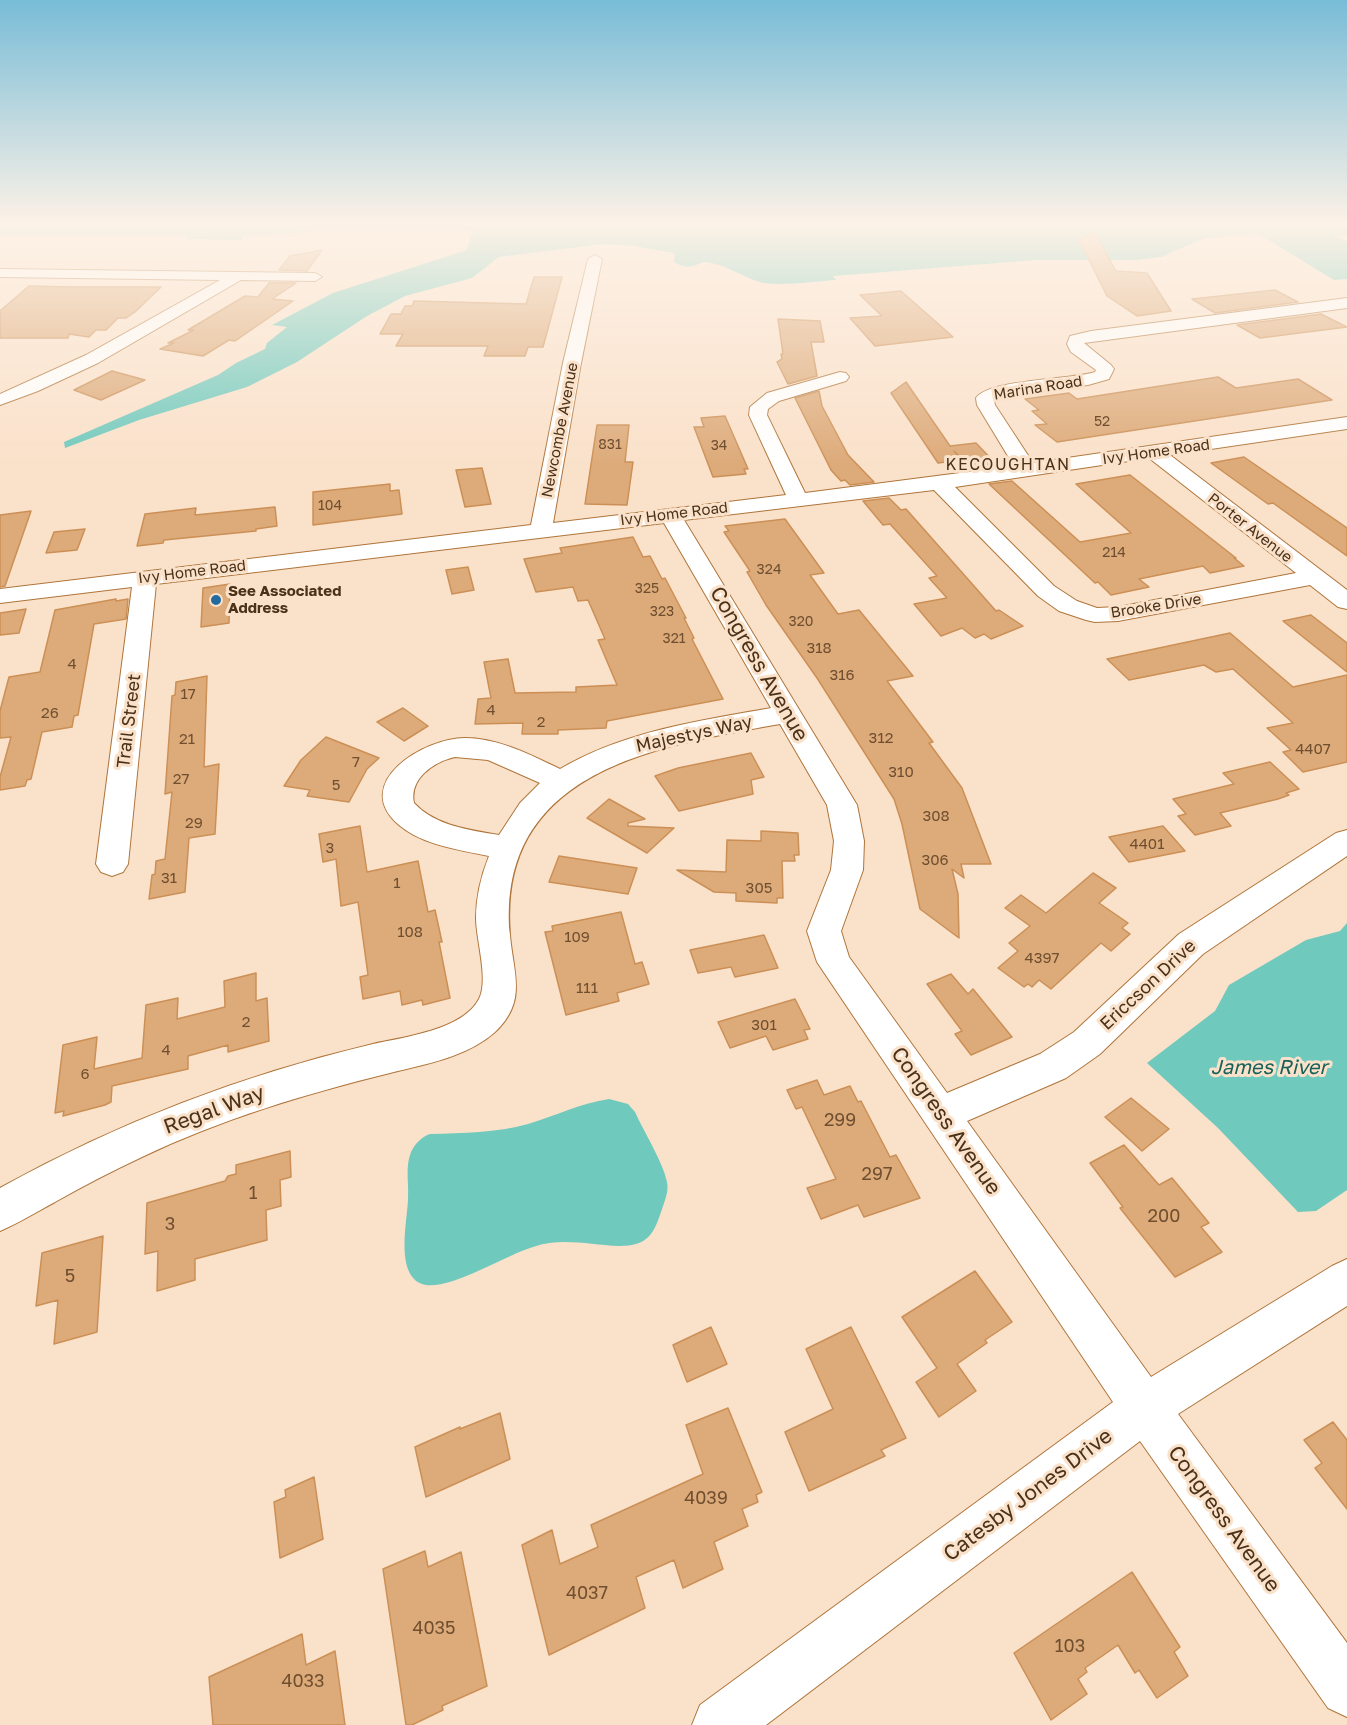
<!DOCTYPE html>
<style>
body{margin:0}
canvas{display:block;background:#fae1ca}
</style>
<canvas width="1347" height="1725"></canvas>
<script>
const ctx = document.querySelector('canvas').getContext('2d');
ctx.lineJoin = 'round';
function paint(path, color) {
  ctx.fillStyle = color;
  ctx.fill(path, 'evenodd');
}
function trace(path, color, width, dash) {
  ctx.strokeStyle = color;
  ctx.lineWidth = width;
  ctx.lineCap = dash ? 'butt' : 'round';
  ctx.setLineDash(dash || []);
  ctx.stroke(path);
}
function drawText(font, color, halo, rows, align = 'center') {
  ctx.font = font + ' "Golos Text",sans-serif';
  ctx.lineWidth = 6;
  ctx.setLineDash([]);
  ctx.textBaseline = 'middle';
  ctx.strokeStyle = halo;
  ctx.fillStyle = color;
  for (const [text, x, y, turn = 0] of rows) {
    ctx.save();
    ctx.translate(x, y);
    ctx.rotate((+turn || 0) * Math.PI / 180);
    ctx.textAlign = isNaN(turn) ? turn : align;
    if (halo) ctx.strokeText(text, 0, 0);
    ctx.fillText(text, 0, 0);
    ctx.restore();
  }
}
const water = new Path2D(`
 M0,224h1347v11l-10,1 10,6v37l-13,1 -77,-47 -54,6 -42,18 -24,3h-100l-204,16 3,4c-18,1 -60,7 -76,2 -20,-6 -36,-19 -57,-20 -9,5 -18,7 -29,0l1,-7 -2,-2 -39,-7 -31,-2 -104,13 -27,21 -67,18 -38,20 -70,46 -50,25 -108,33 -74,28 -1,-6 154,-67 18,-12 29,-14 2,-6 20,-16 -15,-2 61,-32 134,-43 5,-19 -11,-2h-148l-20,4 -49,3 -3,4 -54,-1v-4h-187z
 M1347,923v267l-31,21 -18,1 -80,-84 -71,-65 68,-52 14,-26 77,-45 34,-9z
 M609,1099l19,5 7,8c9,20 28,50 32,70 2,9 -2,18 -5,27 -8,25 -14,37 -43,37 -30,-1 -57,-9 -86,1 -27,8 -81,42 -107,38 -33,-6 -18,-66 -18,-87 1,-16 -3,-31 3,-46 4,-8 10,-15 19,-18 33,-1 66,-1 98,-10 27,-8 53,-21 81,-25z`);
const building = new Path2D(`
 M1094,232l22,39 31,2 24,38 -34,5 -30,-20 -28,-56z
 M322,250l-15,21 -28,-1 11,-14z
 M534,277h28l-19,70h-15l-3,9h-41l4,-10h-92l7,-12h-23l11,-20h10l4,-8h7l2,-5 112,3z
 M269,283h27l-24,16 21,2 -58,40 -6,-1 -26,16 -43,-7 14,-6h-6l26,-13h-6l57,-34 13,1z
 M29,286l44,1h88l-26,25 -9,6h-8l-12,12h-10l-7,7 -20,-3 -1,4h-68v-27z
 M1275,290l23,12 -83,11 -23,-14z
 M901,291l52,46 -78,9 -25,-28 32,-2 -22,-21z
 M1321,314l26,13 -87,11 -23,-13z
 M778,319l42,2 4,21h-13l6,34 -29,8 -11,-22 5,-3 -1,-5h2z
 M112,371l33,9 -44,20 -27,-10z
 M1218,377l18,11 62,-9 34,21 -275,42 -22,-17 12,-1 -15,-13 7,-1 -14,-11 44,-6 8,6z
 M906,382l44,64 26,-3 22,23 -25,3 -19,-18 7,9 -23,3 -47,-70z
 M819,391l3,15 26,49 26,27 -24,3 -5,-5 -4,1 -10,-11 -36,-72z
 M725,416l23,53h-4l2,5 -33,3 -19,-50h10l-3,-9z
 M597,425h32l-4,37h8l-6,43 -42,-1z
 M1244,457l103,71v28l-74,-53 -5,1 -57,-41z
 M482,468l9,36 -26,3 -9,-37z
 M1130,475l106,83h-2l10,8 -34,7 -7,-7 -64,13 10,8 -38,8 -13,-13 -3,1 -106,-99 23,-3 68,61 51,-9 -55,-49z
 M390,484v7l9,-1 3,24 -89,11v-33z
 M889,498l12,12 5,-1 90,102 3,-1 24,16 -32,13 -7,-5 -9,4 -13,-10 -21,8 -27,-32 33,-6 -18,-20 8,-2 -47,-52 -7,1 -20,-24z
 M275,507l2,19 -21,3v2l-92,9 -1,3 -26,3 8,-32 51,-6 -1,7z
 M31,511l-26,75 -5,1v-72z
 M785,519l39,54 -14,2 28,39 21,-4 54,66 -26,5 46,61 -4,1 33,45 29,76h-30l3,14 -12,-9 6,25 1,44 -39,-29 -18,-85 -8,-25 -77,-121 -51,-73 -19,-33 3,-1 -26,-39 5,-1 -4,-5z
 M85,529l-8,21 -31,3 8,-21z
 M633,537l10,20 7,-1 12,23 3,-1 21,40h-2l10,20 -2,1 31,60 -116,22 -1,7 -48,2v4h-36l1,-11 -48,1 3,-25 13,-1 -7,-36 24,-3 7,34 61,-1v-5l41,-2 -19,-45 7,-1 -17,-39 -10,1 -5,-14 -37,5 -12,-33 38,-6 -2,-5z
 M468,567l6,23 -22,4 -6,-24z
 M230,584l-1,39 -28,4 2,-39z
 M116,599v2l12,-2 -2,20 -32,5 -16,91 -4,1 -2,11 -30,5 -11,47 -4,1 -2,6 -25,4v-13l11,-40 -11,1v-27l9,-34 31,-5 15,-62z
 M26,609l-7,24 -19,2v-22z
 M1311,615l36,28v29l-64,-51z
 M1230,633l63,54 54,-12v87l-44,10 -20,-20 8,-2 -24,-22 26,-5 -60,-54 -17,3 -12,-7 -75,15 -22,-21z
 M207,676l-3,91 15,-3 -4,70 -26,4 -4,54 -36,7 3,-24 3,-1 1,-13 9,-2 7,-67 -7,2 7,-98 3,-1 1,-13z
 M403,708l25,18 -24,15 -27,-19z
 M326,737l53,21 -12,11 -18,33 -42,-6 3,-6 -26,-4 17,-26z
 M751,753l13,24 -13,3 2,14 -74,17 -24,-35 23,-8z
 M1270,762l29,27 -13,4 3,2 -11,4 -58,14 11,13 -36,9 -17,-19 8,-2 -13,-15 61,-15 -11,-11z
 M609,799l36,20 -17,4v3l46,2 -27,25 -60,-35z
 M360,826l7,46 51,-11 10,51 7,-2 7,32h-3l11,56 -27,7 -1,-5 -20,5 -2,-14 -37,8 -3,-22 8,-2 -10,-73 -17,4 -5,-47 -13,3 -4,-28z
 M1163,826l22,25 -56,11 -20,-25z
 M761,831l37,2 1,22h-5l1,6h-13l1,37h-6v5l-41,-2v-8l-22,-1 -37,-22 49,2 1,-32 34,1z
 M559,856l78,12 -9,26 -79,-12z
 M1093,873l23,15 -17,15 29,20 -6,5 8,6 -19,17 -10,-8 -50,46 -12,-9 -7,7 -4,-3 -4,3 -26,-19 20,-17 -9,-8 21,-17 -25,-18 16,-13 25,18z
 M621,912l14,52 7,-2 7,22 -32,9 2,8 -53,14 -21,-83 8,-1 -1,-5z
 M764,935l14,33 -43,9 -4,-10 -33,6 -8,-23z
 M256,973v28l11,-3 2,43 -41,11v-7l-40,11v13l-76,17 -1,16 -6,3 -42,11 1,-5 -9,2 8,-68 34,-8 -3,32 48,-11 4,-53 32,-7 -1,21 48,-12 -1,-26z
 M951,974l17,20 5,-5 39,48 -41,18 -16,-21 7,-3 -35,-47z
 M795,999l15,30 -6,1 4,9 -35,11 -7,-14 -36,12 -12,-26z
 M817,1080l7,15 26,-9 8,16 3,-1 29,56 6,-2 24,43 -56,19 -6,-12 -37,14 -14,-31 29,-9 -34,-72 -6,2 -9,-19z
 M1131,1098l38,31 -27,22 -37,-34z
 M1124,1145l35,40 13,-7 37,45 -8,4 21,25 -47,25 -55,-69 3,-1 -33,-44z
 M290,1151l1,26 -11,3 1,26 -15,4 1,30 -72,19v21l-38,11 1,-40 -13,3 2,-51 78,-22 3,-5 8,-2v-9z
 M103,1236l-6,96 -43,12 4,-44 -22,6 6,-53z
 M975,1271l37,51 -27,18 2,3 -30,21 19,27 -37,26 -23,-35 21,-14 -35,-51z
 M711,1327l16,37 -40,18 -14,-37z
 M851,1327l55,111 -25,12 4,6 -76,35 -24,-59 48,-23 -27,-60z
 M728,1408l34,84 -6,3 2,7 -16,7 6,17 -34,16 9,27 -40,19 -9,-28 -38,17 9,31 -96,47 -27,-110 30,-15 8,34 38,-17 -7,-22 112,-51 -17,-49z
 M500,1413l10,46 -84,38 -11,-50 45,-20v2z
 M1333,1422l14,18v69l-32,-41 7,-5 -18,-23z
 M314,1477l9,62 -43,19 -6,-56 12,-5 -1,-7z
 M425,1551l3,16 33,-15 26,134 -45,20 1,4 -31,15h-6l-23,-156z
 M1132,1572l48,75 -6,5 14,24 -31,22 -18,-28 -4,3 -17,-28 -33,23 2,4 -9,7 9,15 -36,26 -37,-67z
 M302,1634l4,31 29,-14 10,74h-132l-4,-48z`);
const minor = new Path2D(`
 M595,255l7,4 -21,104 -28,160 233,-28 -37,-80 1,-8 17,-14 73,-21 6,1 3,4 -3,4 -67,20 -11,8 -1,6 38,78 209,-27 -37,-61 -1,-7c13,-19 94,-18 119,-26l1,-2 -25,-18 -4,-8 3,-8 21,-5 256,-33v10l-263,35 27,22 3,4 -5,10 -21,6 -88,12 -6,3 1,5 38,58 314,-46v12l-177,26 177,135v19l-9,-2 -28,-22 -192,36 -23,1 -9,-2 -27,-9 -21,-15 -104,-106 -250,30 173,285 7,36 -1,29 -22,61 8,26 98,136 93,-39 34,-22 105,-98 157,-101 11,-3v26l-144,98 -103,100 -34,24 -99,43 184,256 181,-111 15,-7v47l-169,108 169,229v74l-19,-9 -188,-267 -374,284h-74l8,-20 413,-303 -296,-440 -10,-31 24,-61 3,-29 -7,-36 -47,-81c-123,22 -284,46 -270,211 3,38 18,66 -15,97 -28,25 -69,32 -105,41 -85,21 -168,46 -248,84 -30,14 -59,29 -87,45 -19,10 -36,21 -55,29v-43c117,-65 242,-113 373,-144 31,-7 90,-14 106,-45 10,-19 -3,-59 -3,-81 0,-21 5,-42 13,-62 -29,-6 -67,-11 -90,-31 -49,-42 25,-87 66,-87 33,0 66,17 95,31 65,-38 138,-48 211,-61l-107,-185 -508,61 -28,280 -5,8 -11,4 -11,-4 -5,-8 36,-277 -132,16v-14l531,-64 32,-162 25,-104zM1149,458l147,115 -178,34 -21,1 -20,-7 -23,-15 -99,-99zM455,757l33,3 52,23 -20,20 -21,32c-29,-5 -64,-9 -85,-32 -5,-24 19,-41 41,-46z
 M0,269l315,4 7,4 -7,4 -74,-1 -143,83 -60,28 -38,14v-11l86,-39 134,-75 -220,-3z`);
const markers = [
 [216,600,6,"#236b9f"]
];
const farNumbernames = [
 ["52",1102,422],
 ["831",610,445],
 ["34",719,446],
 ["104",330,506],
 ["214",1114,553],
 ["324",769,570],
 ["325",647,589],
 ["323",662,612],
 ["320",801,622],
 ["321",674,639]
];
const farStreetnames = [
 ["Marina Road",1038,388,-9],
 ["Newcombe Avenue",560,430,-79],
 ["Ivy Home Road",1156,452,-8],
 ["Ivy Home Road",674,514,-7],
 ["Porter Avenue",1250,528,38],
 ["Ivy Home Road",192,572,-7],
 ["Brooke Drive",1156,606,-9]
];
const farPoinames = [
 ["See Associated",228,591],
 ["Address",228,608]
];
const numberNames = [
 ["318",819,648],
 ["4",72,664],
 ["316",842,675],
 ["17",188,694],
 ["4",491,710],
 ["26",50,713],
 ["2",541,722],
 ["312",881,738],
 ["21",187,739],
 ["4407",1313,749],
 ["7",356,762],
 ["310",901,772],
 ["27",181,779],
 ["5",336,785],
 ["308",936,816],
 ["29",194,823],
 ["4401",1147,844],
 ["3",330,848],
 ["306",935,860],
 ["31",169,878],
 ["1",397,883],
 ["305",759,888],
 ["108",410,932],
 ["109",577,937],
 ["4397",1042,958],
 ["111",587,988],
 ["2",246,1022],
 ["301",764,1025],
 ["4",166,1050],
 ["6",85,1074]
];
const farNeighbourhoodnames = [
 ["KECOUGHTAN",1008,465]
];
const streetNames = [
 ["Trail Street",129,721,-83],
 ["Majestys Way",694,734,-12],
 ["Ericcson Drive",1148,985,-43]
];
const nearNumbernames = [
 ["299",840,1120],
 ["297",877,1174],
 ["1",253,1193],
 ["200",1164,1216],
 ["3",170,1224],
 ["5",70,1276],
 ["4039",706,1498],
 ["4037",587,1593],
 ["4035",434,1628],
 ["103",1070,1646],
 ["4033",303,1681]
];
const waterNames = [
 ["James River",1269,1068]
];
const nearStreetnames = [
 ["Congress Avenue",759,664,60],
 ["Regal Way",214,1110,-20],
 ["Congress Avenue",946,1121,55],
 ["Catesby Jones Drive",1028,1495,-37],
 ["Congress Avenue",1224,1519,54]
];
paint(water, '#70c9bd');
paint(building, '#ddaa79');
trace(building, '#cc9056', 1.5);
trace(minor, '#af753a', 2);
paint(minor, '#fff');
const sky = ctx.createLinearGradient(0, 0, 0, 466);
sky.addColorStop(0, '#78bcd7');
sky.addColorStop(0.48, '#fdf2e7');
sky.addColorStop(1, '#fdf2e700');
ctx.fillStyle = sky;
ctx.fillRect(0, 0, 1347, 466);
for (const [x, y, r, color] of markers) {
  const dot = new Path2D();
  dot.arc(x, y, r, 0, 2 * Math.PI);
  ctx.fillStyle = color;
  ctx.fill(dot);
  trace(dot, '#fae1ca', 2);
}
drawText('14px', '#6f4f30', null, farNumbernames);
drawText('15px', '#4a3118', '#fae1ca', farStreetnames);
drawText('bold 15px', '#4a3118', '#fae1ca', farPoinames, 'left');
drawText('15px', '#6f4f30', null, numberNames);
ctx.letterSpacing = '1.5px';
drawText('16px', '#4a3118', '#fae1ca', farNeighbourhoodnames);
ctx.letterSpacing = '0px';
drawText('18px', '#4a3118', '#fae1ca', streetNames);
drawText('18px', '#6f4f30', null, nearNumbernames);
drawText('italic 20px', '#176159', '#fae1ca', waterNames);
drawText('21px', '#4a3118', '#fae1ca', nearStreetnames);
</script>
